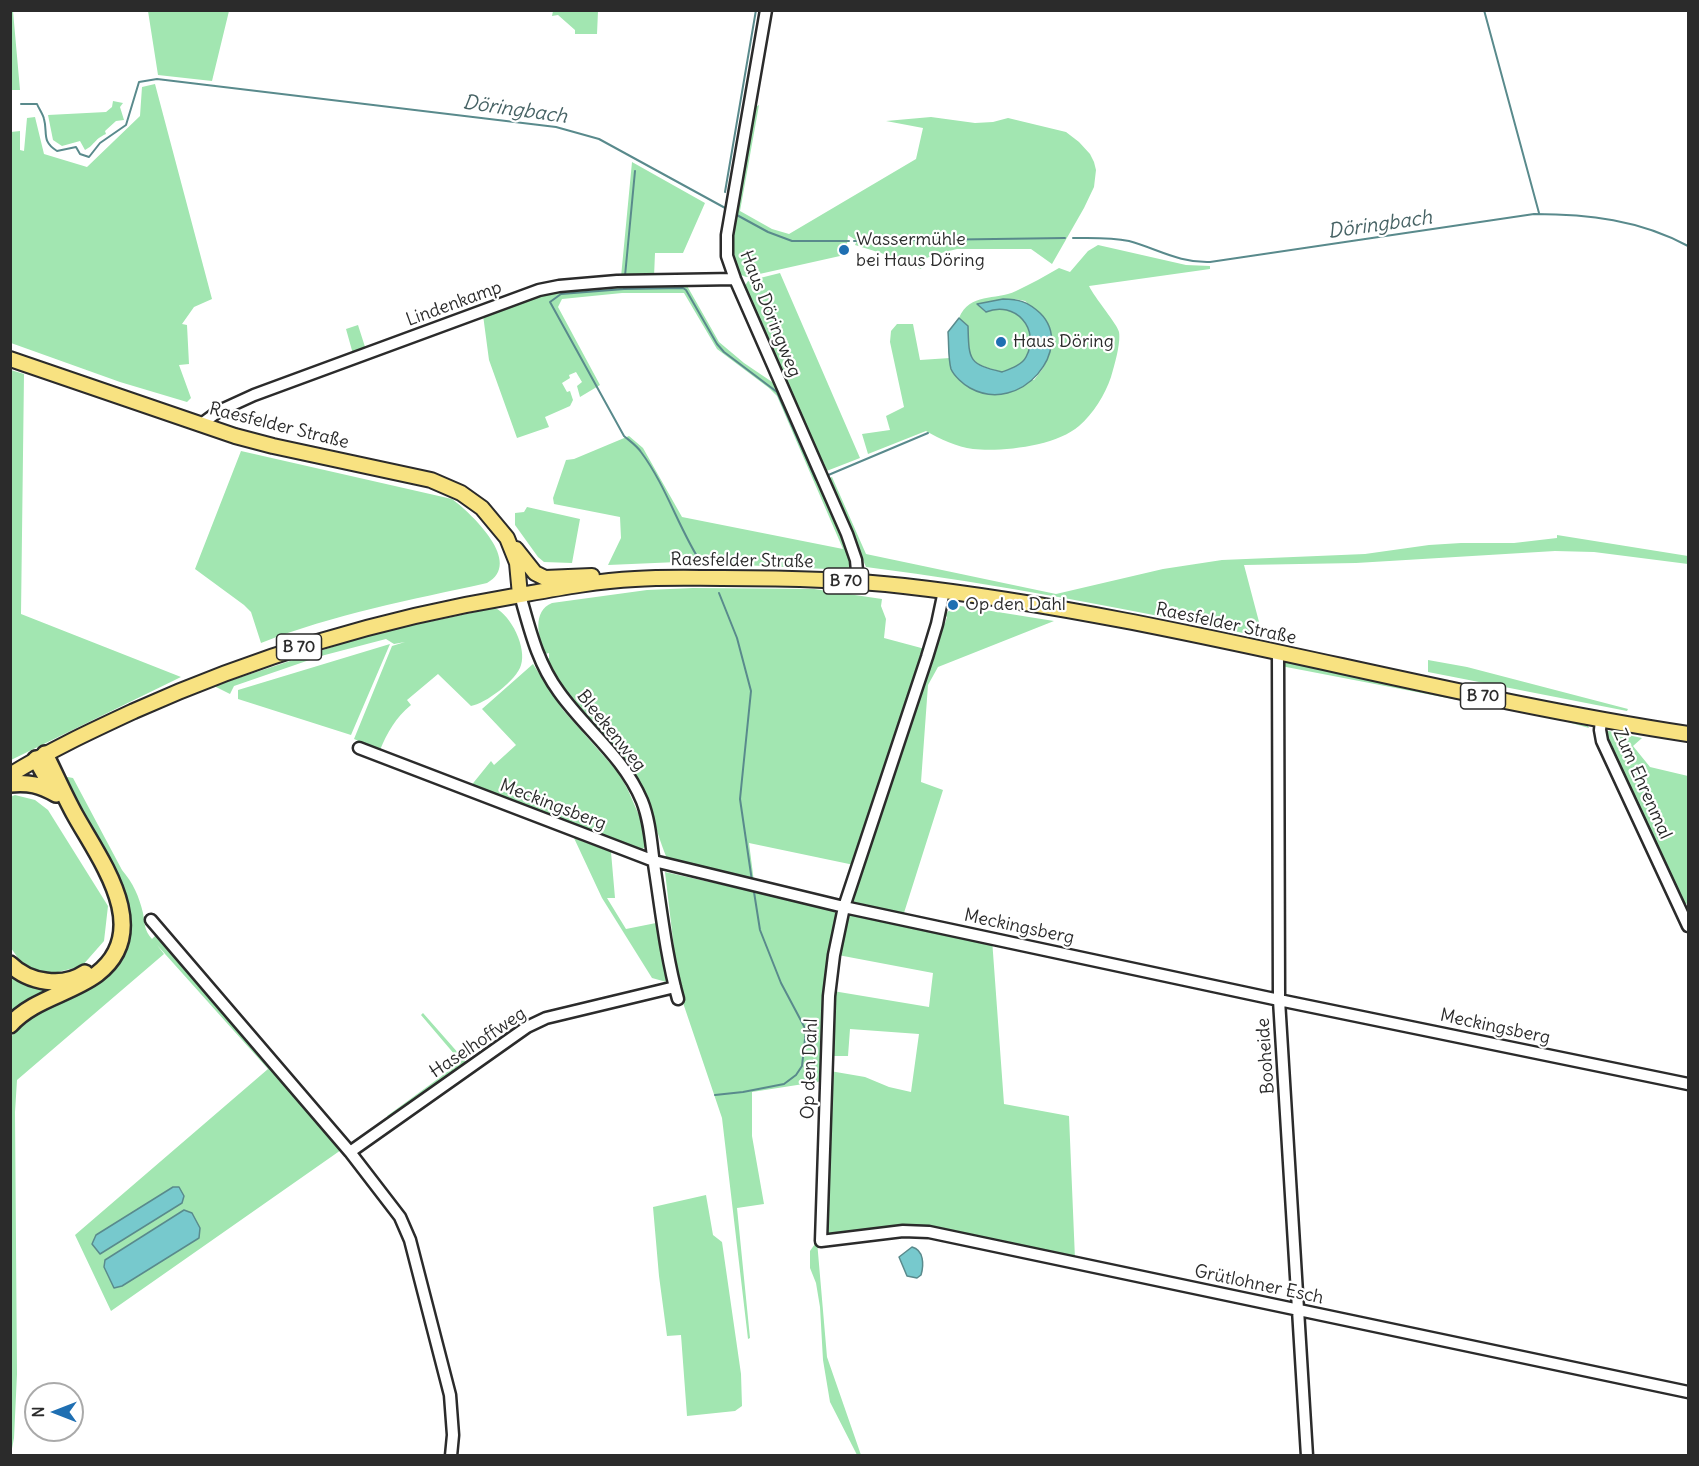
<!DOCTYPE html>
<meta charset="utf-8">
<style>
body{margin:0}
#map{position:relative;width:1699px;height:1466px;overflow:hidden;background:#fff;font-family:Delius,sans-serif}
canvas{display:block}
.frame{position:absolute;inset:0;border:12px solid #2b2b2b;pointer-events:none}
.north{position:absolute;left:24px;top:1382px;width:60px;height:60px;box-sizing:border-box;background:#fff;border:2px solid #aaa;border-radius:50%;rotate:270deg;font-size:16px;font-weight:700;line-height:24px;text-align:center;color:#2b2b2b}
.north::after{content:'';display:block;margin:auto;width:21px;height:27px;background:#1f6fb2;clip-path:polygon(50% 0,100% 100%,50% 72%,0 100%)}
</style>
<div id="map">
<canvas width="1699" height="1466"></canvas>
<div class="frame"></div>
<div class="north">N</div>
</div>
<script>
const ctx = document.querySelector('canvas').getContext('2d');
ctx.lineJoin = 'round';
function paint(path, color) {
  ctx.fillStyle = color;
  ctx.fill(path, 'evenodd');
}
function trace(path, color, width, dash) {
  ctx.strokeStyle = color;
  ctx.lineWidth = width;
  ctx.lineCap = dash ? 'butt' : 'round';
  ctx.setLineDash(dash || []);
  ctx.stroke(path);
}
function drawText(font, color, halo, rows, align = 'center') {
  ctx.font = font + ' Delius,sans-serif';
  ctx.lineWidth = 4.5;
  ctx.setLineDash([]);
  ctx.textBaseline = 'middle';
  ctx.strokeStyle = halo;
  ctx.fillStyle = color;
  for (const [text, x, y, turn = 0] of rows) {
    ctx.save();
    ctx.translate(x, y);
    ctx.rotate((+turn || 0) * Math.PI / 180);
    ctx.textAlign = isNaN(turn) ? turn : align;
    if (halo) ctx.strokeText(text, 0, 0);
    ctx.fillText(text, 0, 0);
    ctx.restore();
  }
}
const green = new Path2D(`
 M13,11l7,79h-9l-1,-79z
 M148,11h81l-17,70 -54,-6z
 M553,11h45l-1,23h-22v-4l-17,-15 -6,1z
 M155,84l57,215 -18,8 -12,17 5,1 2,39 -10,1 12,33 -4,4 -67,-20 -109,-39v-211l9,-1v19l4,1 3,-33 8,-1 9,37 43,13 53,-51 2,-29z
 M113,101l10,2 -3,4 4,13 -8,1 -11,10 1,3c-13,6 -11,11 -21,16l-5,-9 -18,5 -9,-6 -5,-25 58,-3 6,-5z
 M759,105l-19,106 32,18 17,5 127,-75 7,-31 -37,-7 45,-4 44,6 18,-1 15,-4 58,14 13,10 11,12 4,8 2,8 -2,17 -10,21 -32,56 -21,-15h-74l-24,6 -8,4 -4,10 -40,-16 -26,-8 2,-4 -9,-6 -1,9 -8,1 1,11 -94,21 -7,-3 -5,-11 -4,-19 23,-136z
 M632,162l73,41 -22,50h-28l-1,24h-33z
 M1098,245l88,20 24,1v3l-121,17c5,11 29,39 30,46 2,11 -5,35 -8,45 -6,18 -18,37 -32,49 -23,20 -76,26 -106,23 -16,-2 -33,-10 -47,-18l-58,23 -6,-20 28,-4 -4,-14 18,-9 -14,-65 1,-11 6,-7h16l7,36 30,-2 2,13 82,9 10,-13 6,-17 -6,-32 -19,-17 -5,-1 -7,-1 -36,5 8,8c30,-12 57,17 41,45 -4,8 -16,12 -24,15 -34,-9 -33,-12 -34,-46l-9,-8c11,-26 36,-17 57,-27 15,-7 29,-15 43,-23l11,4 18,-21z
 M780,273l80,185 -36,14 -80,-185 4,-6z
 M621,284h65l33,58 25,21 34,23 69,159 4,18 -3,7 -170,-8 -70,3 13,-27 -1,-21 -66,-13 -1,-6 13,-38 8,-1 55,-23 14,12 39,69 161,32 -66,-153 -8,-8 -52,-39 -33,-56h-62l-60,6 -4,8 42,78 -20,12 -3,-11 5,-4 -6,-10 -7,3 1,3 -8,5 5,9 3,-1 3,9 -3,6 -25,11 4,10 -32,11 -28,-78 -6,-45 56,-21 23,-4z
 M358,325l8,25 -13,4 -7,-25z
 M11,370l13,4 -3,240 160,63 -170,83z
 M241,451l211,48c20,15 72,64 35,84 -76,17 -153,31 -226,60l-10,-31 -7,-7 -49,-36z
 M832,477l34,77 190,40 107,-25 59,-9 143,-6 64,-9 32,-2h53l43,-5v-3l131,21v8l-94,-12 -39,-1 -199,12 -112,2 19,72c-132,-27 -263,-53 -397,-70l-39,-88z
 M527,507l53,12 -8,44 -28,-1 -6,-5 -23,-32v-12l9,-1z
 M693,588l121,1 68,10 -1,7 5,13 -2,19 41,11 -71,216 -105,-22 5,39 -85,-19c-14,-31 -19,-66 -38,-94 -25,-38 -67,-67 -84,-110l2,-1v-5l-4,1c-7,-17 -13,-43 7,-51l95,-13z
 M954,605l100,16 -116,46 -10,18 -7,97 22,8 -40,126 -49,-11 -3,-6 90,-272 4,-4 2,-6 -2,-2z
 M495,608c16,7 32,40 26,57 -4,15 -36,39 -50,41l-33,-32 -31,26 4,5c-15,12 -24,28 -31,45l-26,-11 38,-93 13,-4 -11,2 -8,-5 -65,17 -87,30 -4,8 -16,-8 161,-53z
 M390,644l-39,91 -113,-36v-9z
 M1287,660l299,62 3,6 -32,-9 -276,-53z
 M1428,660l39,7 161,42 -1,2 -199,-39z
 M533,664l30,46 55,62 10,18 13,30 5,26 -7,6 -169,-65 21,-26 3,4 22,-20 -34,-36z
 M1604,730l38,8 -9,8 17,21 38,9 -1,128 -5,-2 -75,-158z
 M62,776l11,2 49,92c11,13 17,26 21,43 2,11 1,17 9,26l4,-4 185,215 -230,161 -36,-76 193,-166 -111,-124 7,9 -147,126 -2,32 2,262 -3,64 -3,16v-417l15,-18 48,-23 21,-15 31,-56z
 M15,795l20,5 13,10 60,96 -4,35 -22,25 -36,9 -24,-11 -11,-16 -1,-151z
 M574,838l37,14 4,46h-8l19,31 35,-7 9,61 -18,-5 -50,-80z
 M665,872l170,38 4,6 -16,165 -71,11v44l12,68 -27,4 13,130 -2,1 -26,-221 -43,-127z
 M852,912l140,27 12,165 65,12 6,143 -146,-30 -100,8 -4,-5 5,-161 35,6 24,10 22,5 8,-58 -69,-5 -2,27h-18l3,-65 96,16 4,-34 -95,-18 8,-39z
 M10,971l65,12 -60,29h-4z
 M423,1013l44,50 -78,54 -2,-1 74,-54 -40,-47z
 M706,1195l7,40 9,7 19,132 1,32 -7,5 -48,5 -6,-81 -14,1 -8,-60 -6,-69z
 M817,1241l10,116 34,98h-4l-2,-4 -25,-49 -7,-42 -3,-53 -4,-24 -6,-15v-17z`);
const water = new Path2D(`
 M1003,299c16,0 25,3 37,14 36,35 -19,103 -70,75 -6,-3 -16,-12 -19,-19 -3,-11 -2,-25 -3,-37l11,-14 9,8c1,34 0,38 34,46 8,-3 20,-7 24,-15 15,-28 -11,-57 -40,-45l-9,-8z
 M173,1187h6l5,9 -2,7 -82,51 -8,-10 4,-9z
 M184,1210l8,3 8,15 -1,10 -77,48 -8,2 -10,-21 1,-7z
 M912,1247c12,3 12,18 9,28l-4,3 -10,-2 -8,-19z`);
const stream = new Path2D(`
 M1484,10l55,203
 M21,104h16c2,5 6,10 7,15 4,14 -3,22 13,32l19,-4 4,7 9,3 11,-14 26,-18 13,-43 18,-3 399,48 43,12 128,70
 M725,192l31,-182
 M735,214l33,18 24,9h57
 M1073,238c19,0 37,-1 56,3 29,8 50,22 81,21l324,-48c54,0 106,6 154,32
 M854,241l211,-3
 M625,276l10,-105
 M624,285v4l59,-1 3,2 31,54 7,8 53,40 39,88
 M624,289l-63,5 -11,8 74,134c6,5 13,10 17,16 26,35 38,78 62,114
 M826,476l102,-43
 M719,593l18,45 14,53 -11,108 12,82
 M715,1095l28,-3 41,-8 12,-9 6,-9 4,-36 -25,-47 -21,-53 -6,-38`);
const minor = new Path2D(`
 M766,10l-39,225v21l8,23 112,255 9,26 2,22
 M200,425l19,-14 35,-16 285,-105 20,-4 58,-5 118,-2
 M944,591l-7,33 -10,33 -83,250 -10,48 -5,41 -8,245 82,-10 26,1 759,160
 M520,595c10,35 17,67 39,97 27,38 64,64 83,109 8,20 9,42 12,63 7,45 12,92 24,135
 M1278,653l1,347 28,456
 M1601,720l-1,10 2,11 86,185
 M359,748l295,113 190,46 435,93 409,84
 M151,920l199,232 50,65 10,23 40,155 3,40 -2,21
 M350,1152l177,-125 19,-9 129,-31`);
const major = new Path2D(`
 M10,359l225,77 38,10 158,34 30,13 21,15 25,30 10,25 3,32
 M516,549l19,24 10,5 47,-2
 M10,775c40,-25 81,-44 124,-64 122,-55 249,-93 381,-115 39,-7 80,-15 120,-17 29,-2 58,-1 87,-1 61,0 121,1 182,8 265,30 521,108 784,148`);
const highway = new Path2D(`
 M36,759l13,23
 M10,784c19,-2 30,1 46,10
 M10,964c19,19 53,24 75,9
 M10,1025c23,-26 60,-31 87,-51 57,-44 3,-114 -22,-159 -11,-20 -20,-41 -30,-61`);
const markers = [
 [844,250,6,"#1f6fb2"],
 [1001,342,6,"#1f6fb2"],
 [953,605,6,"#1f6fb2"]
];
const shields = [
 [846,581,45],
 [299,647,45],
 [1483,696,45]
];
const shieldNames = [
 ["B 70",846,581],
 ["B 70",299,647],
 ["B 70",1483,696]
];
const poiNames = [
 ["Wassermühle",856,240],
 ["bei Haus Döring",856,261],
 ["Haus Döring",1013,342],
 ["Op den Dahl",965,605]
];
const streetNames = [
 ["Lindenkamp",454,304,-20],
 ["Haus Döringweg",770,314,68],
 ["Raesfelder Straße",279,426,14],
 ["Raesfelder Straße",742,561,1],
 ["Raesfelder Straße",1226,624,12],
 ["Bleekenweg",611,731,51],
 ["Zum Ehrenmal",1642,784,66],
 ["Meckingsberg",553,805,21],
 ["Meckingsberg",1019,927,12],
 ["Meckingsberg",1495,1027,12],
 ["Haselhoffweg",478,1043,-34],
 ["Booheide",1266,1056,-94],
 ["Op den Dahl",810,1069,-88],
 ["Grütlohner Esch",1259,1285,12]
];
const waterNames = [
 ["Döringbach",515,110,8],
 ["Döringbach",1380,225,-8]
];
paint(green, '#a2e6b1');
paint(water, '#77c9cd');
trace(water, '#598a8c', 1.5);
trace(stream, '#598a8c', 2);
trace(minor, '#2b2b2b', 15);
trace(major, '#2b2b2b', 18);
trace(highway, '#2b2b2b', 20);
trace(minor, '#fff', 10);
trace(major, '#f8e281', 14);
trace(highway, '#f8e281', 15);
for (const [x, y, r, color] of markers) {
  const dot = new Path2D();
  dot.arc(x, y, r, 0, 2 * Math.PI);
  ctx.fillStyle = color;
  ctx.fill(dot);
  trace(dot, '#fff', 2);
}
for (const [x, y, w] of shields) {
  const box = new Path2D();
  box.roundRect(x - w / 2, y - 13, w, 26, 4.5);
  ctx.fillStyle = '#fff';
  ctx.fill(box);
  trace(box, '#2b2b2b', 1.5);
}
drawText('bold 16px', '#2b2b2b', null, shieldNames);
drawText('18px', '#2b2b2b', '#fff', poiNames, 'left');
drawText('18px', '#2b2b2b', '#fff', streetNames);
drawText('italic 20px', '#466264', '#fff', waterNames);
</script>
